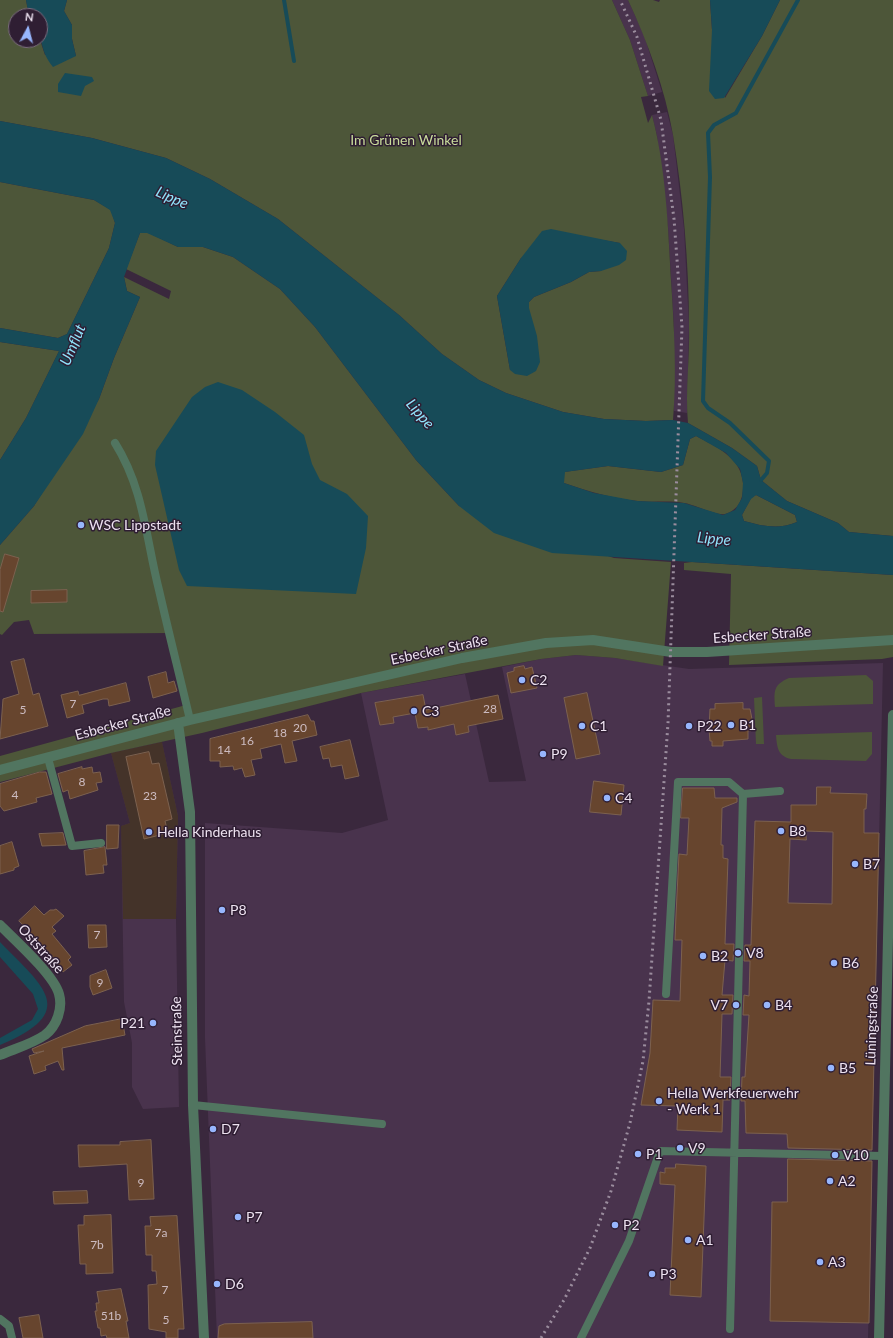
<!DOCTYPE html>
<meta charset="utf-8">
<style>
body{margin:0}
#map{position:relative;width:893px;height:1338px;overflow:hidden;background:#3a283d;font-family:Lato,sans-serif}
canvas{display:block}
.north{position:absolute;left:8px;top:8px;width:40px;height:40px;box-sizing:border-box;background:#2f1e33;border:1px solid #7b6c7f;border-radius:50%;rotate:7deg;font-size:11px;font-weight:700;line-height:16px;text-align:center;color:#ede2f0}
.north::after{content:'';display:block;margin:auto;width:14px;height:18px;background:#97b6fd;clip-path:polygon(50% 0,100% 100%,50% 72%,0 100%)}
</style>
<div id="map">
<canvas width="893" height="1338"></canvas>
<div class="north">N</div>
</div>
<script>
const ctx = document.querySelector('canvas').getContext('2d');
ctx.lineJoin = 'round';
function paint(path, color) {
  ctx.fillStyle = color;
  ctx.fill(path, 'evenodd');
}
function trace(path, color, width, dash) {
  ctx.strokeStyle = color;
  ctx.lineWidth = width;
  ctx.lineCap = dash ? 'butt' : 'round';
  ctx.setLineDash(dash || []);
  ctx.stroke(path);
}
function drawText(font, color, halo, rows, align = 'center') {
  ctx.font = font + ' Lato,sans-serif';
  ctx.lineWidth = 3;
  ctx.setLineDash([]);
  ctx.textBaseline = 'middle';
  ctx.strokeStyle = halo;
  ctx.fillStyle = color;
  for (const [text, x, y, turn = 0] of rows) {
    ctx.save();
    ctx.translate(x, y);
    ctx.rotate((+turn || 0) * Math.PI / 180);
    ctx.textAlign = isNaN(turn) ? turn : align;
    if (halo) ctx.strokeText(text, 0, 0);
    ctx.fillText(text, 0, 0);
    ctx.restore();
  }
}
const built = new Path2D(`
 M612,0h16l16,35 18,57 -14,4 -18,-56z
 M667,112l6,23 11,94 5,96 -2,88 -13,-2v-84l-6,-99 -11,-92 -5,-21z
 M576,655l39,3 74,11 194,-6 -15,675h-651l-12,-300v-215l137,10 46,-13 -27,-127 104,-19 24,108 37,-1 -24,-114 39,-8z
 M162,742l16,74 -2,103 3,188 -36,2 -11,-22v-44l-8,-41 -3,-176 9,-3 -19,-70z`);
const education = new Path2D(`
 M162,742l16,74 -2,103h-53l-2,-93 9,-3 -19,-70z`);
const green = new Path2D(`
 M0,0h26l3,16h-13v24h24l5,15 31,1 -4,-17v-14l-8,-14 3,-11h545l18,40 18,56 -7,1 7,26 4,-8c14,53 16,111 19,165 3,46 6,94 2,140l-27,1 -42,-2 -41,-7 -57,-19 -27,-13 -37,-26 -43,-39 -121,-96 -68,-40 -44,-21 -74,-20 -92,-17zM590,238l30,5 -19,28 -12,1 -18,10 -37,15 -5,5 -19,68 -13,-74 24,-38z
 M628,0h25l6,2 1,-2h50l2,30 13,68 37,-62 18,-36h113v536l-44,-4 -11,-9 -51,-22 -26,-21 -4,-14 -25,-18 -44,-25c-3,-33 2,-65 1,-98 0,-61 -6,-129 -16,-190 -8,-46 -25,-92 -45,-135z
 M0,182l94,18 17,10 4,13 -6,25 -42,86 -9,4 -58,-10z
 M147,232l31,15h25l30,10 47,32 35,38 101,133 43,46 155,52 57,4 -8,104 -48,-8 -39,-3 -35,4 -180,34 -159,40 -91,20 -111,29v-26l186,-51 -16,-72 -136,1 -5,-14 -15,2 -12,13 -2,-1v-89l34,-39 65,-107 15,-41 26,-61 -13,-6 -3,-14 45,22 2,-8 -45,-22 14,-36z
 M0,342l59,9 -33,67 -26,42z
 M696,436c20,11 45,21 47,47 1,15 -4,27 -18,31 -9,2 -31,-10 -41,-11 -15,-3 -31,0 -46,-2 -25,-2 -50,-10 -74,-18v-11l44,-6 53,6 22,-7 7,-26z
 M756,495l39,20 2,7c-18,8 -35,4 -53,-1l-2,-6 9,-17z
 M692,562l201,13v82l-11,2 -153,6 2,-91 -47,-4v-7z
 M866,675l7,6v23l-98,3c-1,-16 -2,-22 14,-29z
 M762,697l2,47h-8l-2,-46z
 M872,732v22l-6,7 -75,-2c-13,-3 -14,-11 -15,-24z`);
const water = new Path2D(`
 M26,0h41l-3,11 8,14v14l4,17 -23,11c-13,-16 -13,-32 -13,-51h-11z
 M710,0h70l-18,36 -38,62 -9,1 -6,-8 3,-61z
 M65,73l27,4 2,4 -9,5 -4,10 -23,-4v-8z
 M0,121l92,17 74,20 44,21 68,40 121,96 43,39 37,26 27,13 57,19 41,7 42,2 27,-1 15,3 44,25 25,18 4,14 26,21 51,22 11,9 44,4v39l-341,-22 -58,-20 -35,-27 -43,-46 -101,-133 -35,-38 -47,-32 -30,-10h-25l-31,-14h-7l-16,44 3,14 13,6 -26,61 -15,41 -16,35 -49,72 -34,39v-85l26,-42 33,-67 -59,-9v-14l58,10 9,-4 42,-86 6,-25 -5,-13 -16,-10 -94,-18zM696,436l30,17 14,16 3,14 -1,15 -7,12 -12,5 -39,-12 -47,-2 -43,-8 -30,-10 1,-11 43,-6 53,6 22,-7 7,-26zM756,495l39,20 2,7c-18,8 -35,4 -53,-1l-2,-6 9,-16z
 M551,229l69,14 7,8 -1,9 -7,5 -18,6 -12,1 -18,10 -37,15 -5,5v6l8,28 3,26 -4,9 -9,5 -12,-2 -5,-4 -13,-74 24,-38 21,-27z
 M218,382l24,8 33,22 29,23 8,29 8,16 27,14 21,22 -2,32 -10,46 -169,-8 -8,-16 -24,-105 1,-14 36,-54 13,-10z
 M0,942c44,45 80,70 0,103v-7l32,-18 6,-11 -5,-15 -33,-37z`);
const stream = new Path2D(`
 M284,0l10,61
 M761,480l6,-7 2,-12 -39,-38 -22,-15 -5,-7 7,-224 -2,-44 6,-8 22,-12 62,-113`);
const building = new Path2D(`
 M5,554l14,4 -16,54 -3,-1v-41z
 M67,590v12l-36,1v-12z
 M24,659l9,36 6,-2 9,33 -48,13 3,-40 16,-5 -8,-32z
 M524,666l1,3 7,-2 5,21 -26,5 -4,-20 7,-2v-3z
 M166,672l2,11 6,-2 3,10 -24,7 -5,-21z
 M126,683l4,18 -21,5 -1,-7h-5l-21,6 2,8 -17,5 -6,-23 17,-4 1,4z
 M587,693l13,61 -24,5 -12,-61z
 M423,695l3,15 72,-15 5,24 -35,7 1,6 -13,3 -2,-11 -26,6v-3l-10,1 -3,-15 -22,4 1,6 -14,2 -5,-22z
 M743,703v6h7l3,15 -2,7h-3v8l-25,2v5h-11v-5h-2l-1,-12 1,-20h5v-5z
 M308,715l3,6h3l3,14 -25,6 5,20 -12,2 -4,-19 -21,5 2,9 -11,2 4,15 -10,2 -3,-9 -8,2 -1,-4 -13,1v-6h-10v-22z
 M350,740l9,36 -14,3 -3,-14 -11,2 -2,-9 -6,1 -3,-12z
 M149,752l3,12 7,-1 13,56 -7,2 3,12 -24,6 -18,-82z
 M82,767v2l10,-2 1,6 7,-1 2,10 -6,1 2,7 -28,9 -2,-9 -5,2 -5,-18z
 M40,772h6l6,22 -16,4 1,4 -33,9 -4,-5v-22z
 M594,781l30,4 -3,30 -31,-3z
 M817,787h14l-1,6 37,1 -1,15h-2v24h15l-7,317 -84,-2 -1,-14 -41,-1 -1,-32h-4l1,-24h3l4,-62h-6l1,-20 5,1 1,-35h-6l1,-16h6l4,-124 36,1v-17h25zM806,831l27,1 -1,72 -44,-1 2,-64 16,1z
 M683,788h31l1,10h22v4l-15,6 -1,37h2v13l5,1 -3,85h9l-1,17 -8,-1 -3,35h11l-1,19h-10l-2,63h11l-1,23h-7l-1,32 -45,-2 1,-24 -37,-1 9,-52 3,-53 27,1 2,-61h-7l1,-25 3,-61 8,1 2,-37h-8z
 M107,825h12l-1,23 -11,1z
 M63,833l3,12 -24,1 -3,-12z
 M12,842l7,24 -5,2v2l-14,4v-28z
 M105,847l2,18h-4l1,8 -18,2 -2,-24z
 M35,906l9,9 6,-5h4l2,-1 8,7 -12,11 4,4 -4,3 19,23 -3,3 4,5 -9,7 -11,-13 1,-2 -34,-36z
 M88,925h18l1,22 -18,1z
 M106,970l6,18 -19,7 -3,-8v-11z
 M122,1019l3,16 -63,13 2,22h-2l-4,-9 -13,5 1,4 -12,4 -5,-18 15,-5 -10,2 -2,-4 53,-23z
 M151,1140l3,59 -25,1 -2,-36 -48,3 -1,-22h42v-3z
 M788,1159l84,2 -3,162 -99,-2 2,-119h15z
 M676,1164l30,2 -5,131 -31,-2 5,-110 -15,-1v-12l5,1v-5h10z
 M87,1191l1,12 -34,1 -1,-12z
 M111,1215l2,58 -27,1v-10h-6l-2,-39h6v-9z
 M177,1216l7,113h-6v9h-12v-6l-17,-3 -1,-44 9,-1 -1,-13h-4v-16h-6l-1,-29h6l-1,-9z
 M121,1289l7,32h-2l3,17h-22l-1,-3 -5,1 -1,-8h-2l-3,-17h2l-1,-8h3l-2,-11z
 M39,1315l4,23h-20l-4,-20z
 M312,1322l1,16h-95l1,-12 5,-2z`);
const service = new Path2D(`
 M115,443c29,46 31,96 44,147 10,44 21,87 31,130
 M48,758l24,88 29,-3
 M666,994l12,-212h51l14,12 37,-3
 M193,1105l189,19
 M0,1319l9,7 3,12
 M730,1329l13,-535
 M581,1338l48,-97 31,-90 223,5`);
const minor = new Path2D(`
 M178,723l12,89 3,293 11,233
 M0,770l190,-50 272,-62 84,-15 47,-3 78,12h36l186,-12
 M0,925c15,15 54,50 59,69 4,14 -2,32 -14,41 -13,9 -31,14 -45,20
 M879,1338l14,-623`);
const rail = new Path2D(`
 M541,1338l23,-38 26,-52 21,-57 19,-68 13,-62 6,-60 19,-278 14,-396 -8,-108 -13,-99 -24,-83 -17,-37`);
const markers = [
 [81,525,4,"#97b6fd"],
 [522,680,4,"#97b6fd"],
 [414,711,4,"#97b6fd"],
 [731,725,4,"#97b6fd"],
 [582,726,4,"#97b6fd"],
 [689,726,4,"#97b6fd"],
 [543,754,4,"#97b6fd"],
 [607,798,4,"#97b6fd"],
 [781,831,4,"#97b6fd"],
 [149,832,4,"#97b6fd"],
 [855,864,4,"#97b6fd"],
 [222,910,4,"#97b6fd"],
 [738,953,4,"#97b6fd"],
 [703,956,4,"#97b6fd"],
 [834,963,4,"#97b6fd"],
 [736,1005,4,"#97b6fd"],
 [767,1005,4,"#97b6fd"],
 [153,1023,4,"#97b6fd"],
 [831,1068,4,"#97b6fd"],
 [659,1101,4,"#97b6fd"],
 [213,1129,4,"#97b6fd"],
 [680,1148,4,"#97b6fd"],
 [638,1154,4,"#97b6fd"],
 [835,1155,4,"#97b6fd"],
 [830,1181,4,"#97b6fd"],
 [238,1217,4,"#97b6fd"],
 [615,1225,4,"#97b6fd"],
 [688,1240,4,"#97b6fd"],
 [820,1262,4,"#97b6fd"],
 [652,1274,4,"#97b6fd"],
 [217,1284,4,"#97b6fd"]
];
const numberNames = [
 ["7",73,704],
 ["28",490,709],
 ["5",23,710],
 ["20",300,728],
 ["18",280,733],
 ["16",247,741],
 ["14",224,750],
 ["8",82,782],
 ["4",15,795],
 ["23",150,796],
 ["7",97,935],
 ["9",100,983],
 ["9",141,1183],
 ["7a",161,1233],
 ["7b",97,1245],
 ["7",165,1290],
 ["51b",111,1316],
 ["5",166,1320]
];
const parkNames = [
 ["Im Grünen Winkel",406,140]
];
const poiNames = [
 ["WSC Lippstadt",89,525],
 ["C2",530,680],
 ["C3",422,711],
 ["B1",739,725],
 ["C1",590,726],
 ["P22",697,726],
 ["P9",551,754],
 ["C4",615,798],
 ["B8",789,831],
 ["Hella Kinderhaus",157,832],
 ["B7",863,864],
 ["P8",230,910],
 ["V8",746,953],
 ["B2",711,956],
 ["B6",842,963],
 ["V7",728,1005,"right"],
 ["B4",775,1005],
 ["P21",145,1023,"right"],
 ["B5",839,1068],
 ["Hella Werkfeuerwehr",667,1093],
 ["- Werk 1",667,1109],
 ["D7",221,1129],
 ["V9",688,1148],
 ["P1",646,1154],
 ["V10",843,1155],
 ["A2",838,1181],
 ["P7",246,1217],
 ["P2",623,1225],
 ["A1",696,1240],
 ["A3",828,1262],
 ["P3",660,1274],
 ["D6",225,1284]
];
const streetNames = [
 ["Esbecker Straße",762,635,-4],
 ["Esbecker Straße",439,650,-12],
 ["Esbecker Straße",123,723,-15],
 ["Oststraße",41,949,48],
 ["Lüningstraße",872,1026,-88],
 ["Steinstraße",177,1031,-91]
];
const waterNames = [
 ["Lippe",172,198,24],
 ["Umflut",73,345,-67],
 ["Lippe",420,414,49],
 ["Lippe",714,539,5]
];
paint(built, '#49334d');
paint(education, '#443329');
paint(green, '#4d5639');
paint(water, '#174b58');
trace(stream, '#174b58', 4);
paint(building, '#67452e');
trace(building, '#7c614f', 1);
trace(service, '#517560', 8);
trace(minor, '#517560', 10);
trace(rail, '#9b8d9e', 3, [2, 4]);
for (const [x, y, r, color] of markers) {
  const dot = new Path2D();
  dot.arc(x, y, r, 0, 2 * Math.PI);
  ctx.fillStyle = color;
  ctx.fill(dot);
  trace(dot, '#2f1e33', 1.5);
}
drawText('12px', '#ccbbc0', null, numberNames);
drawText('14px', '#c9dc9b', '#2f1e33', parkNames);
drawText('14px', '#ede2f0', '#2f1e33', poiNames, 'left');
drawText('14px', '#ede2f0', '#2f1e33', streetNames);
drawText('italic 15px', '#8fe3fb', '#2f1e33', waterNames);
</script>
